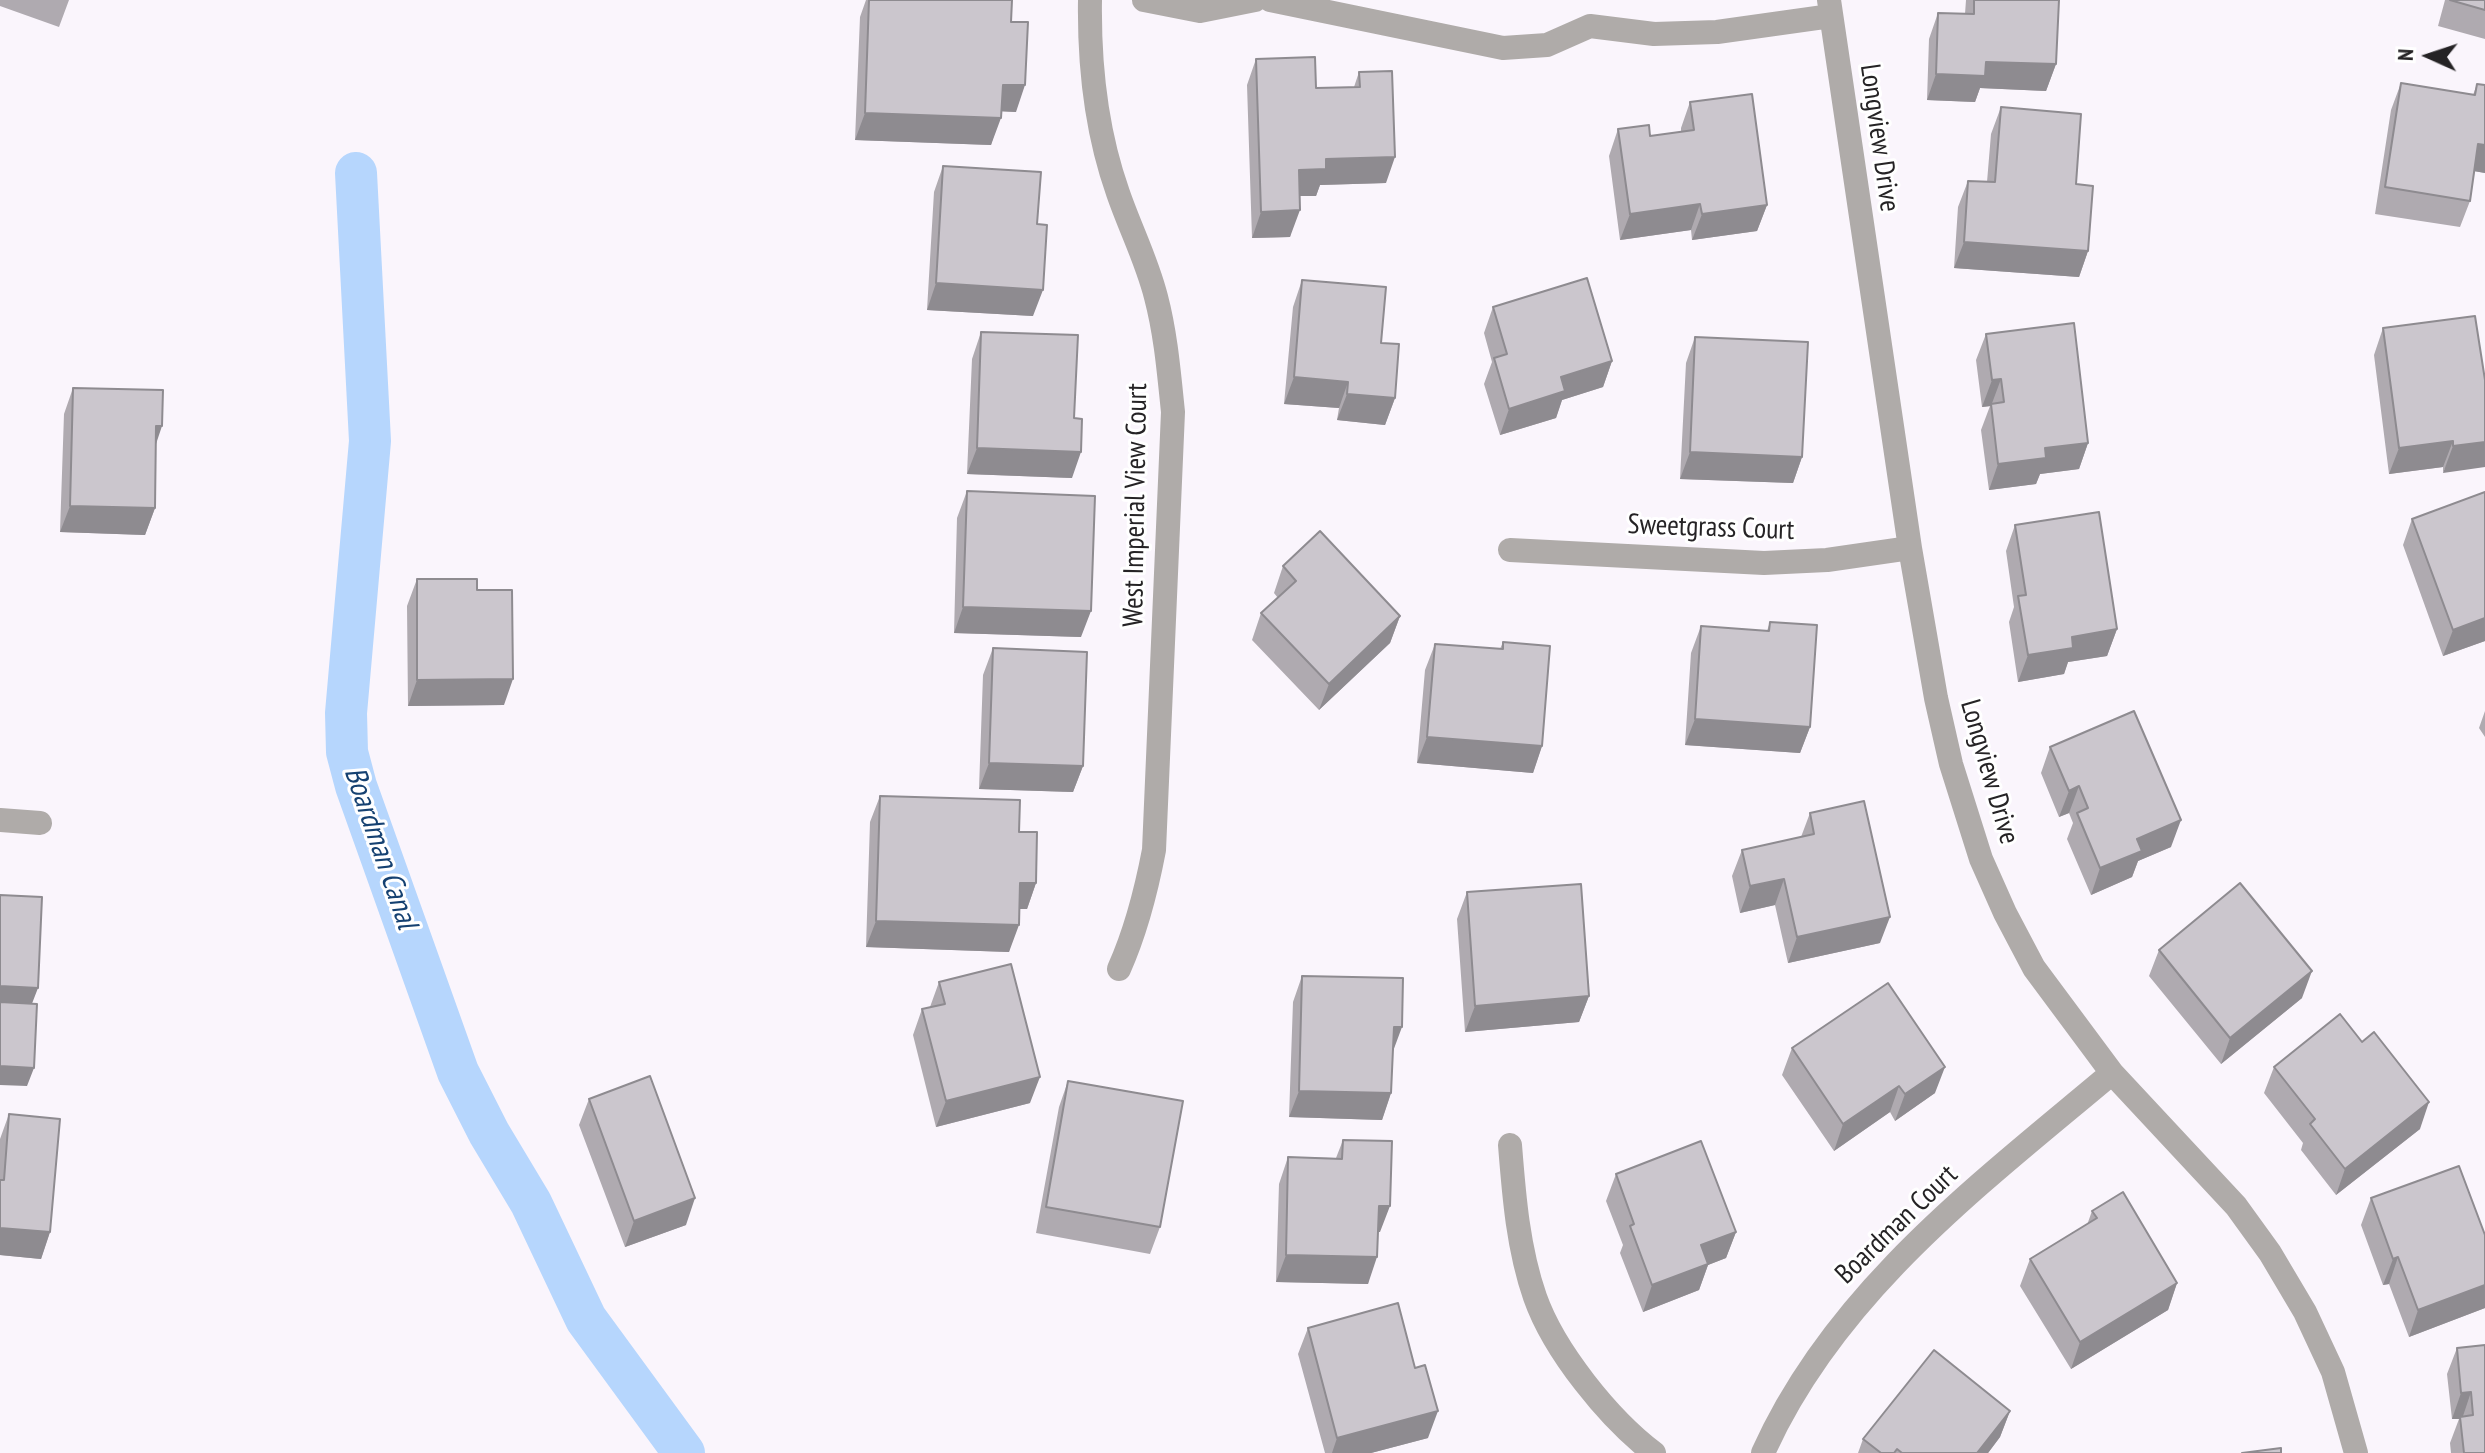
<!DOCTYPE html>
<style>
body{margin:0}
#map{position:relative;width:2485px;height:1453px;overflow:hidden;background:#faf5fc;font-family:"PT Sans Narrow",sans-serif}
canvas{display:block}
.north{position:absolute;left:2389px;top:16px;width:80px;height:80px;-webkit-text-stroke:6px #fff;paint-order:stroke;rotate:273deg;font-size:22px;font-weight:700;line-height:32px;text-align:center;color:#252325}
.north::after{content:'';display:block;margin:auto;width:28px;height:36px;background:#252325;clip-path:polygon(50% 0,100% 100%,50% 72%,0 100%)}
</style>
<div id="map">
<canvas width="2485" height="1453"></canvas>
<div class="north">N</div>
</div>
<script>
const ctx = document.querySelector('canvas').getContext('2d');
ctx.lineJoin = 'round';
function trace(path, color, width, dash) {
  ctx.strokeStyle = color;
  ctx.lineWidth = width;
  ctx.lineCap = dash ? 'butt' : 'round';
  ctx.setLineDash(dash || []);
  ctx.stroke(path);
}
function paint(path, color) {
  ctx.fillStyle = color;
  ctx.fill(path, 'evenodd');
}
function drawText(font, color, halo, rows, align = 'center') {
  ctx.font = font + ' "PT Sans Narrow",sans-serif';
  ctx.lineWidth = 6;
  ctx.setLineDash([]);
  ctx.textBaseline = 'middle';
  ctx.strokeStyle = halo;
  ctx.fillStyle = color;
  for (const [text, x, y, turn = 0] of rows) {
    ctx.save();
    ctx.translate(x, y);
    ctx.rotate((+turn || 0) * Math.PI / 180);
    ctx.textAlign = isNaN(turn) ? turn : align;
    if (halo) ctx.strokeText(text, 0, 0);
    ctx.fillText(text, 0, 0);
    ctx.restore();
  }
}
const canal = new Path2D(`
 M356,173l14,268 -24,272 1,39 9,34 102,286 31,61 42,70 55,116 98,134`);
const minor = new Path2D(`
 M1090,0c-1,66 6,131 28,193 12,35 29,68 38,104 10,38 13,77 17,115l-19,438c-8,42 -18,81 -35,119
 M1144,0l56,11 55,-11
 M1270,0l233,48 44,-3 43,-19 64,8 63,-2 114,-16
 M1829,0l81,548 26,150 15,66 30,95 24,54 29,55 78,105 124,133 34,47 35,59 28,60 23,81
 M1510,550l254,13 63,-3 83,-12
 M0,820l40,3
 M1510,1145c4,51 8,103 25,152 19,54 74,122 119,156
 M1763,1453c72,-161 217,-269 349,-380`);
const wall = new Path2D(`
 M0,0h69l-10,27 -59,-21z
 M866,0h146l-1,22 5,90 -15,-1 -10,34 -136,-5 5,-123z
 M1966,0h93l-3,64 -10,27 -66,-3 -5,14 -48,-2 2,-61 9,-26 27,1z
 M2445,0h40v39l-47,-13z
 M1256,59l60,29 38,-1 5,-15 27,111 -66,2 -4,11h-17l-9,41 -38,1 -5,-153z
 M2401,83l72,12 4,-11 8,1v88l-11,-2 -4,30 -10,26 -85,-13 16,-104z
 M1690,102l77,103 -10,26 -65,9 -1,-10 -71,10 -11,-84 9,-27 32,7 31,-4v-4z
 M2001,107l75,77 12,67 -9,26 -125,-9 4,-61 10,-26 19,1 4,-48z
 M943,166l90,150 -106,-6 7,-118z
 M1302,280l79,63 14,55 -10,27 -48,-5 2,-12 -55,-4 9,-97z
 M1493,307l119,54 -9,26 -41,13 -6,18 -56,17 -16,-51 8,-22 -8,-29z
 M2383,328l102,52 -42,93v-6l-54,7 -15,-119z
 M981,332l91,146 -105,-4 5,-115z
 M1986,334l102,109 -9,26 -39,5 -4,10 -47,6 -8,-60 9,-24 -8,1 -6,-47z
 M1695,337l107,120 -9,26 -113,-4 6,-116z
 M73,388l82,120 -10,27 -85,-3 4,-118z
 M967,491l114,146 -127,-4 3,-115z
 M2485,492v149l-42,15 -40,-111 9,-26z
 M2015,525l102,104 -10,27 -39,6 -4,12 -46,8 -9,-60 5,-15 -8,-56z
 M1283,566l117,50 -10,27 -71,67 -67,-70 9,-27 17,-15 -4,-5z
 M417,579l60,11 27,115 -96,1 -1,-100z
 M1770,622l40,105 -10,26 -115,-8 6,-92 10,-27 66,5z
 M1503,642l39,104 -9,27 -116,-10 8,-93 10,-26 65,5z
 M993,648l90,118 -10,26 -94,-3 4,-114z
 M2485,711v26l-6,-9z
 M2050,747l121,100 -33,14 -6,16 -41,18 -24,-56 6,-16 -4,-10 -10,4 -18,-44z
 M880,796l139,36 17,51 -9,26h-8l-10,43 -143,-5 4,-125z
 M1810,813l70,130 -92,20 -13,-58 -35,8 -8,-37 10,-26 59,-13z
 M1467,892l122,104 -10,26 -114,10 -8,-113z
 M2159,950l143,48 -81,66 -72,-88z
 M1302,976l91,75 -2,42 -9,27 -93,-3 4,-115z
 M939,982l91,121 -94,24 -23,-92 9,-26 8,-2z
 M2362,1042l58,87 -84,66 -35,-45 2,-7 -39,-50 10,-26z
 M1792,1048l143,45 -40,28 -5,-9 -56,39 -52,-76z
 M1068,1081l92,146 -10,27 -114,-21 23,-126z
 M589,1099l97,126 -61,22 -46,-122z
 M9,1114l41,118 -9,27 -41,-4v-116z
 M1343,1140l37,92h-2l-10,52 -92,-2 3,-98 9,-27 48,1z
 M1616,1174l120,58 -10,26 -18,7 -9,25 -56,22 -23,-59 3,-8 -17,-44z
 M2371,1198l114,37v73l-76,29 -20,-53 -6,1 -22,-60z
 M2092,1211l85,72 -9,27 -97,59 -51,-83 10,-27 57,-34z
 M1308,1328l120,110 -57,15h-46l-27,-99z
 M2485,1345v108h-34l-1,-10 9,-24h-7l-5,-45 10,-26z
 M2010,1411l-10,26 -12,16h-130l5,-14z`);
const shadedWall = new Path2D(`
 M1986,62l70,2 -10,27 -66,-3 -5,14 -48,-2 9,-26z
 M1003,85h22l-9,27 -23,-1z
 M865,113l136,5 -10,27 -136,-5z
 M2478,144l7,1v28l-17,-3z
 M1395,157l-9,26 -66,2 -4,11h-27l10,-26 27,-11z
 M1700,204l-9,26 -71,10 10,-26z
 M1767,205l-10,26 -65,9 10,-26z
 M1300,210l-10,27 -38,1 9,-26z
 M1964,242l124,9 -9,26 -125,-9z
 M936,283l107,7 -10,26 -106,-6z
 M1612,361l-9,26 -41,13 -6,18 -56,17 9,-26 52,-32z
 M1294,377l54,5 -9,26 -55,-4z
 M2001,379l-10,27 -9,1 10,-27z
 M1347,394l48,4 -10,27 -48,-5z
 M156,426h6l-9,27z
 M2453,441l-10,26 -54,7 10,-26z
 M2485,442v25l-42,6 10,-27z
 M2088,443l-9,26 -39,5 -4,10 -47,6 9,-26 47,-16z
 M977,448l104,4 -9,26 -105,-4z
 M1690,452l112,5 -9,26 -113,-4z
 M70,506l85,2 -10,27 -85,-3z
 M963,607l128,4 -10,26 -127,-4z
 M1400,616l-10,27 -71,67 10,-26z
 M2485,618v23l-42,15 10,-26z
 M2117,629l-10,27 -39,6 -4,12 -46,8 10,-27 44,-18z
 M513,679l-9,26 -96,1 9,-26z
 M1695,719l115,8 -10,26 -115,-8z
 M1427,737l115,9 -9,27 -116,-10z
 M989,763l94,3 -10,26 -94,-3z
 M2079,786l-10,27 -10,4 10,-26z
 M2181,820l-10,27 -33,14 -6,16 -41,18 9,-27 37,-29z
 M1784,879l-9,26 -35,8 10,-27z
 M1020,883h16l-9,26h-16z
 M1890,917l-10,26 -92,20 9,-26z
 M876,921l143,4 -10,27 -143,-5z
 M2312,971l-10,27 -81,66 9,-26z
 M0,986l38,2 -10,26 -28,-2z
 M1589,996l-10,26 -114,10 10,-26z
 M1394,1027h8l-10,27z
 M0,1066l34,2 -7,18 -27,-1z
 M1945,1067l-10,26 -40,28 10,-27z
 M1040,1077l-10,26 -94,24 10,-26z
 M1899,1086l-9,26 -56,39 9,-27z
 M1299,1091l92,2 -9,27 -93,-3z
 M2429,1102l-9,27 -84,66 9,-26z
 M695,1198l-9,27 -61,22 9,-26z
 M1379,1206h11l-10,26h-11z
 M0,1228l50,4 -9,27 -41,-4z
 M1736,1232l-10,26 -18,7 -9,25 -56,22 9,-27 49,-40z
 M1286,1255l91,2 -9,27 -92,-2z
 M2398,1257l-9,27 -6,1 10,-26z
 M2177,1283l-9,27 -97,59 9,-27z
 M2485,1285v23l-76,29 9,-27z
 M2471,1392l-9,27h-10l9,-26z
 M1438,1411l-10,27 -57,15h-39l5,-15z
 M2010,1411l-10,26 -12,16h-11z`);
const building = new Path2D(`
 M869,0h143l-1,22h17l-3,63h-22l-2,33 -136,-5z
 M1974,0h85l-3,64 -70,-2 -1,14 -49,-2 2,-61 36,1z
 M2450,0h35v10z
 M1315,57l1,31 44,-1 -1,-15 33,-1 3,86 -69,2v10l-27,1 1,40 -39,2 -5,-153z
 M2401,83l74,12 2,-11 8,1v60l-7,-1 -8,57 -85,-14z
 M1752,94l15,111 -65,9 -2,-10 -70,10 -12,-85 31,-4 1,11 44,-6 -4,-28z
 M2001,107l80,7 -5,70 17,2 -5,65 -124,-9 4,-61 27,1z
 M943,166l98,6 -4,52 10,1 -4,65 -107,-7z
 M1587,278l25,83 -51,16 4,14 -56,18 -15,-51 13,-4 -14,-47z
 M1302,280l84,7 -5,56 18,1 -4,54 -48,-4 1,-12 -54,-5z
 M2475,316l10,64v62l-32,4v-5l-54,7 -16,-120z
 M2074,323l14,120 -43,5 1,10 -48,6 -7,-60 13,-2 -3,-23 -9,1 -6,-46z
 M981,332l97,3 -4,83 8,1 -1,33 -104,-4z
 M1695,337l113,5 -6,115 -112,-5z
 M73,388l90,2 -1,36h-6l-1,82 -85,-2z
 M967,491l128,5 -4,115 -128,-4z
 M2485,492v126l-32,12 -41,-111z
 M2099,512l18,117 -45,8 1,11 -45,7 -10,-59 8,-1 -11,-70z
 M1320,531l80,85 -71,68 -68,-71 35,-32 -13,-15z
 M417,579h60v11h35l1,89 -96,1z
 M1770,622l47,3 -7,102 -115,-8 6,-93 68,5z
 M1503,642l47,4 -8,100 -115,-9 8,-93 68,5z
 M993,648l94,4 -4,114 -94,-3z
 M2134,711l47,109 -44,19 5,12 -42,17 -23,-55 11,-5 -9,-22 -10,5 -19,-44z
 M880,796l140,4 -1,32h18l-1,51h-16l-1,42 -143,-4z
 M1864,801l26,116 -93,20 -13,-58 -34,7 -8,-36 72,-16 -4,-21z
 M2240,883l72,88 -82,67 -71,-88z
 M1581,884l8,112 -114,10 -8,-114z
 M0,895l42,2 -4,91 -38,-2z
 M1011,964l29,113 -94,24 -24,-92 23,-5 -6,-22z
 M1302,976l101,2 -1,49h-8l-3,66 -92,-2z
 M1888,983l57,84 -40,27 -6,-8 -56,38 -51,-76z
 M0,1002l37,2 -3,64 -34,-2z
 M2340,1014l22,28 12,-10 55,70 -84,67 -35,-45 5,-5 -41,-52z
 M650,1076l45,122 -61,23 -45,-122z
 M1068,1081l115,20 -23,126 -114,-20z
 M9,1114l51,5 -10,113 -50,-4v-48h4z
 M1343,1140l49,1 -2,65h-11l-2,51 -91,-2 2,-98 54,2z
 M1701,1141l35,91 -35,13 7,19 -56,21 -22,-59 4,-2 -18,-50z
 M2459,1166l26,69v50l-67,25 -20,-53 -5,2 -22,-61z
 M2123,1192l54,91 -97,59 -50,-83 67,-41 -5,-7z
 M1398,1303l17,65 10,-3 13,46 -101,27 -29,-110z
 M2485,1345v108h-21l-4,-36 13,-2 -2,-23 -10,1 -4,-45z
 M1934,1350l76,61 -33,42h-75l-5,-4 -3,4h-13l-18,-14z
 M2281,1448v5h-39z`);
const streetNames = [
 ["Longview Drive",1879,138,82],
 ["West Imperial View Court",1136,505,-89],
 ["Sweetgrass Court",1711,528,2],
 ["Longview Drive",1989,772,74],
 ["Boardman Court",1897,1225,-44]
];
const waterNames = [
 ["Boardman Canal",380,848,71]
];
trace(canal, '#b6d6fd', 42);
trace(minor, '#afaba9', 24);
paint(wall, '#afaab0');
paint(shadedWall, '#8e8b90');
paint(building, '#cbc6cd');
trace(building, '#8e8b90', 2);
drawText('28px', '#252325', '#fff', streetNames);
drawText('italic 30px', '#154171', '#fff', waterNames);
</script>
